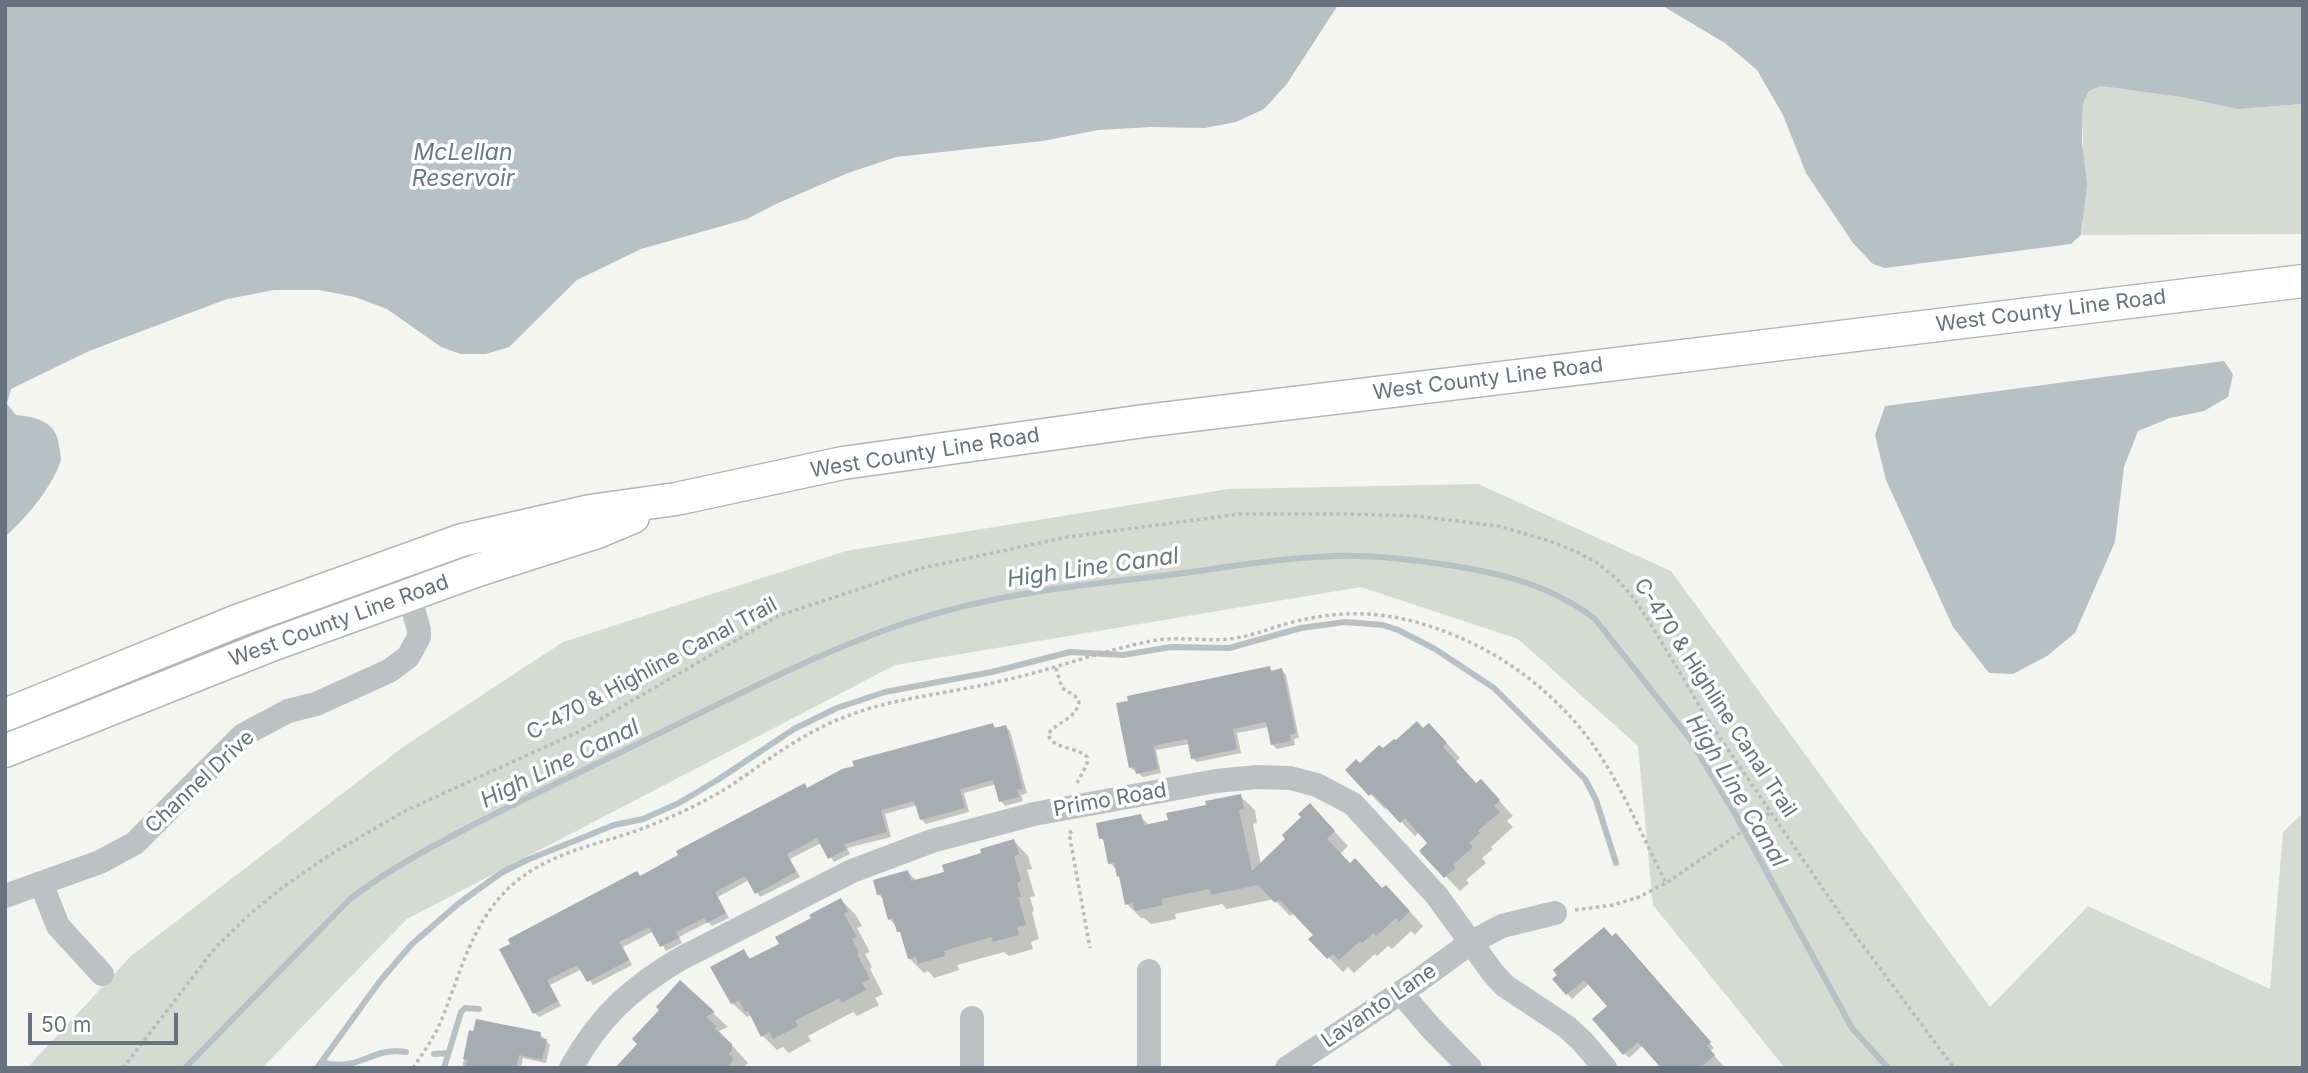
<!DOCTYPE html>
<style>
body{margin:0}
#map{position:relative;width:2308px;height:1073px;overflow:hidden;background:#f4f4f1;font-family:Inter,sans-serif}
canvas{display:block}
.frame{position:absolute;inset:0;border:7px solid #67727e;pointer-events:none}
.scale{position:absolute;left:28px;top:1013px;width:150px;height:32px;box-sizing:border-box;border:4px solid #67727e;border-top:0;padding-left:9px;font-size:21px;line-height:24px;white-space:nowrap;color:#67727e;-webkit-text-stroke:5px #fff;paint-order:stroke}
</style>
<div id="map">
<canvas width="2308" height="1073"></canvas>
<div class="frame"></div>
<div class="scale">50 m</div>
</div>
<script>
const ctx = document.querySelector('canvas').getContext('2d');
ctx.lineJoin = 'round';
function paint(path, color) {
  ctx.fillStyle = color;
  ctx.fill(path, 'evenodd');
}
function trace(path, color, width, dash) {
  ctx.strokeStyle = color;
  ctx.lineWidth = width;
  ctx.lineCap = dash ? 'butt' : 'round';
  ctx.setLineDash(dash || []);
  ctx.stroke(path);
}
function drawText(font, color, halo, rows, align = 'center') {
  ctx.font = font + ' Inter,sans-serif';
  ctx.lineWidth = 7;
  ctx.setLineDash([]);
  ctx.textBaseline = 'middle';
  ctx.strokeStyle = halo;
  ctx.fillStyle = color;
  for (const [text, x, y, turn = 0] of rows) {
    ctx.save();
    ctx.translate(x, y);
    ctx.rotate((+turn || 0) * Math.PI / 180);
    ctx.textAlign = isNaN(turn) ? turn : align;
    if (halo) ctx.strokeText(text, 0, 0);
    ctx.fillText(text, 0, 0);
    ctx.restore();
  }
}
const green = new Path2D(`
 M2101,86l80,11 57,12 65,-5v130l-222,1 2,-11v-120l6,-13z
 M1478,484l193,87 319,436 98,-101 182,83 13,-157 20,-19v255h-518l-132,-163 -15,-159 -120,-107 -157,-52 -466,78 -488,254 -145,149h-235l104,-112 272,-209 160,-105 283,-91 383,-62z`);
const water = new Path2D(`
 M5,5h1333l-52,80 -22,24 -28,13 -31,6 -54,-1 -53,3 -55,11 -147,16 -48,16 -72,31 -29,15 -106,30 -64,31 -68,67 -23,7h-25l-20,-7 -54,-38 -32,-12 -36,-7h-45l-47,9 -138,52 -78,38 -4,15 9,11c21,2 41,7 43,31 1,6 3,12 1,17 -10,27 -34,55 -55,74z
 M1661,5h642v99l-65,5 -57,-12 -80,-11 -12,5 -6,13 -1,39 5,41 -6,51 -10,9 -186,24 -12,-4 -20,-21 -47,-70 -23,-58 -26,-45 -32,-27z
 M2224,361l9,13 -5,23 -24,14 -34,7 -32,13 -14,36 -9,75 -40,91 -28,23 -34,18 -24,-1 -36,-46 -67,-147 -11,-45 10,-29z`);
const shadow = new Path2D(`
 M1269,668l4,4 9,-2 4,5 13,63 -5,1 1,6 -18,4 -4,-4 -4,-18 -32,6 4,20 -44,9 -5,-4 -3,-14 -33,6 5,23 -18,4 -12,-9 -13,-63z
 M993,725l4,4 9,-2 4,4 17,62 -6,2 2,6 -18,5 -4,-5 -5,-17 -32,9 5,19 -43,12 -5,-5 -4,-14 -32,9 6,23 -44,11 3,6 -16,8 -13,-19 -31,16 10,18 -40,20 -11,-17 -31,17 11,21 -17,8 -4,-4 -29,15 3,6 -16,8 -12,-20 -31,16 9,18 -39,20 -11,-16 -32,16 11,21 -22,11 -4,-4 -33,-63 139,-73 164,-91 3,3z
 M1423,730l20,9 17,19 -4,4 21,23 18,11 18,20 -6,5 6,6 -22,20 2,2 -11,9 4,5 -20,17 3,3 -9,8 -39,-40 9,-8 -10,-11 -5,4 -28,-29 -2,2 -38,-39z
 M1240,796l15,14 2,13 -4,1 8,41 63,-45 24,26 -8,8 10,11 50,36 23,25 -8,9 -4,-4 -19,18 -4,-3 -11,10 -2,-2 -21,19 -6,-6 -5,5 -32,-33 4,-4 -21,-22 -4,3 -16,-17 -47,10 -5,-5 -47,10 1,5 -25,5 -7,-6h-3l-14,-14 -5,-24 -5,-10 -7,-7 -4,-20 -5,-5 39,-22 10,10 20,-4z
 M1014,841l14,15 4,13 -5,1 8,26 -5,1 4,14 -2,1 7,27 -8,3 2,7 -24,7 -5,-4 -47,13 2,5 -25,8 -6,-7 -4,2 -15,-15 -6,-23 -13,-16 -5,-19 -7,-6 30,-22 9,9 29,-8z
 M841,900l14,14 7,12 -5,2 13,24 -5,2 7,13 -2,2 13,25 -8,4 4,7 -22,11 -4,-4 -45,24 3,5 -22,12 -6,-6 -6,3 -14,-14 -12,-21 -4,2 -15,-14 11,-52 9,9 29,-15z
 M1645,968l69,80 -4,3 15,17h-63l-19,-23 -14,13 -5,-5 -15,-47 -19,-23 -18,16 -17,-20z
 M680,983l48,44 -9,4 29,32 -5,5h-126l22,-24z
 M470,1032l70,2 10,11 -4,18 -23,-5 -2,10h-59z`);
const stream = new Path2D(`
 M434,1054l14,-1
 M321,1062c40,11 50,-16 85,-10
 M185,1068l165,-169c39,-30 81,-52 125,-75 50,-25 100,-50 150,-74 96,-46 191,-99 293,-131 79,-25 161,-34 243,-43 57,-7 115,-18 173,-20 31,-1 62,2 93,6 60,8 119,19 168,57l95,120 44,73 118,216 36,40
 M317,1068l63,-87 31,-36 47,-41 43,-31 26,-13 87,-35 29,-6 36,-16 40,-24 75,-50 43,-21 48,-16 107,-20 78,-20 53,3 48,-8 58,1 72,-20 44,-6 38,3 15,5 37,19 59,39 91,91 11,21 20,63
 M444,1068l17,-56 4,-4 14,1`);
const building = new Path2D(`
 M1270,666l1,5 11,-3 14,65 -6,2 1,6 -20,4 -5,-23 -33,7 4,20 -46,10 -4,-20 -34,7 5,23 -22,5 -1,-7 -6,1 -13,-65 12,-2 -1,-5z
 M1417,721l6,7 6,-5 18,20 -4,4 33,36 5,-4 19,21 -6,6 6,6 -22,19 2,2 -11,10 4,4 -20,18 3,3 -12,10 -25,-27 8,-8 -22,-25 -5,5 -28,-30 -3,3 -24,-26 11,-11 4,4 19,-18 4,3 11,-9 2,1z
 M993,723l1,5 12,-3 17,64 -6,1 2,7 -20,5 -6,-22 -33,9 5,19 -45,12 -6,-19 -33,9 6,22 -43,12 3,5 -19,10 -11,-21 -30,16 9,18 -41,22 -10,-18 -30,16 11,21 -19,10 -3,-5 -28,14 3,6 -19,9 -11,-20 -30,15 10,18 -42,22 -10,-17 -30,15 11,21 -25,13 -34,-65 11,-5 -2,-5 129,-68 3,5 38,-21 -2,-4 129,-68 2,5 35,-19 12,-3 -2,-5z
 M1241,794l3,15 -5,1 13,61 33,-32 -3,-4 19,-18 -3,-3 12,-11 25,28 -8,8 23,24 5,-5 27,30 4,-3 24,26 -11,11 -3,-4 -20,18 -3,-3 -11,10 -2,-2 -21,19 -6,-6 -6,5 -19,-20 5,-4 -34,-36 -4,4 -17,-18 -47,10 -1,-6 -49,10 2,6 -28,6 -2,-8 -8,2 -6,-29 -2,1 -3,-14 -6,1 -5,-26 -4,1 -3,-16 45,-9 3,11 24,-5 -2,-7 40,-8 -1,-4z
 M1014,839l5,15 -5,2 7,25 -4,2 4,14h-3l8,28 -9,2 2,8 -26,7 -2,-5 -47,14 1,5 -27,8 -2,-7 -8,2 -8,-27h-3l-4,-14 -5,2 -7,-26 -4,1 -4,-15 35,-10 3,11 33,-9 -2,-7 39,-12 -1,-4z
 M841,898l7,13 -4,3 13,23 -5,2 7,13 -2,2 13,25 -8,4 4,7 -25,13 -2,-5 -44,23 3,5 -25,13 -4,-7 -8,5 -13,-26 -3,1 -6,-12 -8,4 -21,-37 34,-18 5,10 30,-15 -4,-7 36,-19 -2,-3z
 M1604,927l8,9 4,-3 95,109 -4,4 8,9 -15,13h-39l-23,-26 -15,13 -31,-36 15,-13 -23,-26 -18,15 -14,-16 5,-4 -4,-5z
 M680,980l35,32 -9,5 11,10 -3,1 18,16v6l-3,4 5,5 -8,9h-111l22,-24 -5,-5 27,-29 -3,-3z
 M476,1019l65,13 -1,6 7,1 -5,21 -23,-5 -3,13h-50l1,-8 -4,-1 6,-29 4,1z`);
const path = new Path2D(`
 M1056,668l6,20 13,8 4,6c-3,17 -21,19 -31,32 5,16 28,12 39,23v7l-10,19
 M1072,831l-3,2 21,115
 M1575,910l38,-5 26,-8 27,-14 105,-71
 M123,1068l92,-120 33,-32 31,-26 49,-34 77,-45 175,-80 198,-115 144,-48 146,-31 172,-23h104l72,2 82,10 52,15 27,11 20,11 19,15 16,18 17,25 59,99 139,204 107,144
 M413,1068c10,-15 21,-30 28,-47 20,-48 30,-99 71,-136 43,-37 92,-40 142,-61 25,-10 52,-23 76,-38 37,-25 71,-52 112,-68 52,-21 106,-24 159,-37 51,-11 100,-30 150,-40 29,-6 57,2 85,-3 18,-3 35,-10 53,-15 61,-16 109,-11 167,13 56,23 108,65 142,116 27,41 46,88 68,131`);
const minor = new Path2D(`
 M41,883l17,43 44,48
 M5,896l95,-34 35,-19 108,-108 45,-24 28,-7 73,-33 19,-14 11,-20v-7l-10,-35
 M1149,971v97
 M1401,993l30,35 39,40
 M972,1018v50
 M571,1068c28,-51 60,-80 109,-109l172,-88 80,-30 102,-27 182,-33 41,-4 33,1 27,7 36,19 84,92 56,77 12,13 62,41 16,15 22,26
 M1287,1068l131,-87 52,-38 32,-17 53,-13`);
const major = new Path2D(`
 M5,715l232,-94 225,-81 128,-29 86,-12 167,-36 301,-42 1159,-140
 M5,751l269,-107 204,-74 119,-38 36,-15`);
const streetNames = [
 ["West County Line Road",2051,311,-7],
 ["West County Line Road",1488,379,-7],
 ["West County Line Road",925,453,-9],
 ["West County Line Road",339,621,-20],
 ["C-470 & Highline Canal Trail",652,669,-28],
 ["C-470 & Highline Canal Trail",1715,698,57],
 ["Channel Drive",200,782,-43],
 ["Primo Road",1110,800,-10],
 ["Lavanto Lane",1379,1006,-34]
];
const waterNames = [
 ["McLellan",463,153],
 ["Reservoir",463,179],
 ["High Line Canal",1093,568,-8],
 ["High Line Canal",560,764,-26],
 ["High Line Canal",1736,791,59]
];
paint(green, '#d5dad3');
paint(water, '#b7c0c4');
paint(shadow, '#0003');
trace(stream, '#b7c0c4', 6);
paint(building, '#a6acb1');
trace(major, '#b2b5b8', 35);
trace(path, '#b8babc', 3.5, [3.5, 3.5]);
trace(minor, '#bec1c4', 24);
trace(major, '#fff', 32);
drawText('21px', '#67727e', '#fff', streetNames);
drawText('italic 23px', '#697982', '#fff', waterNames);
</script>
